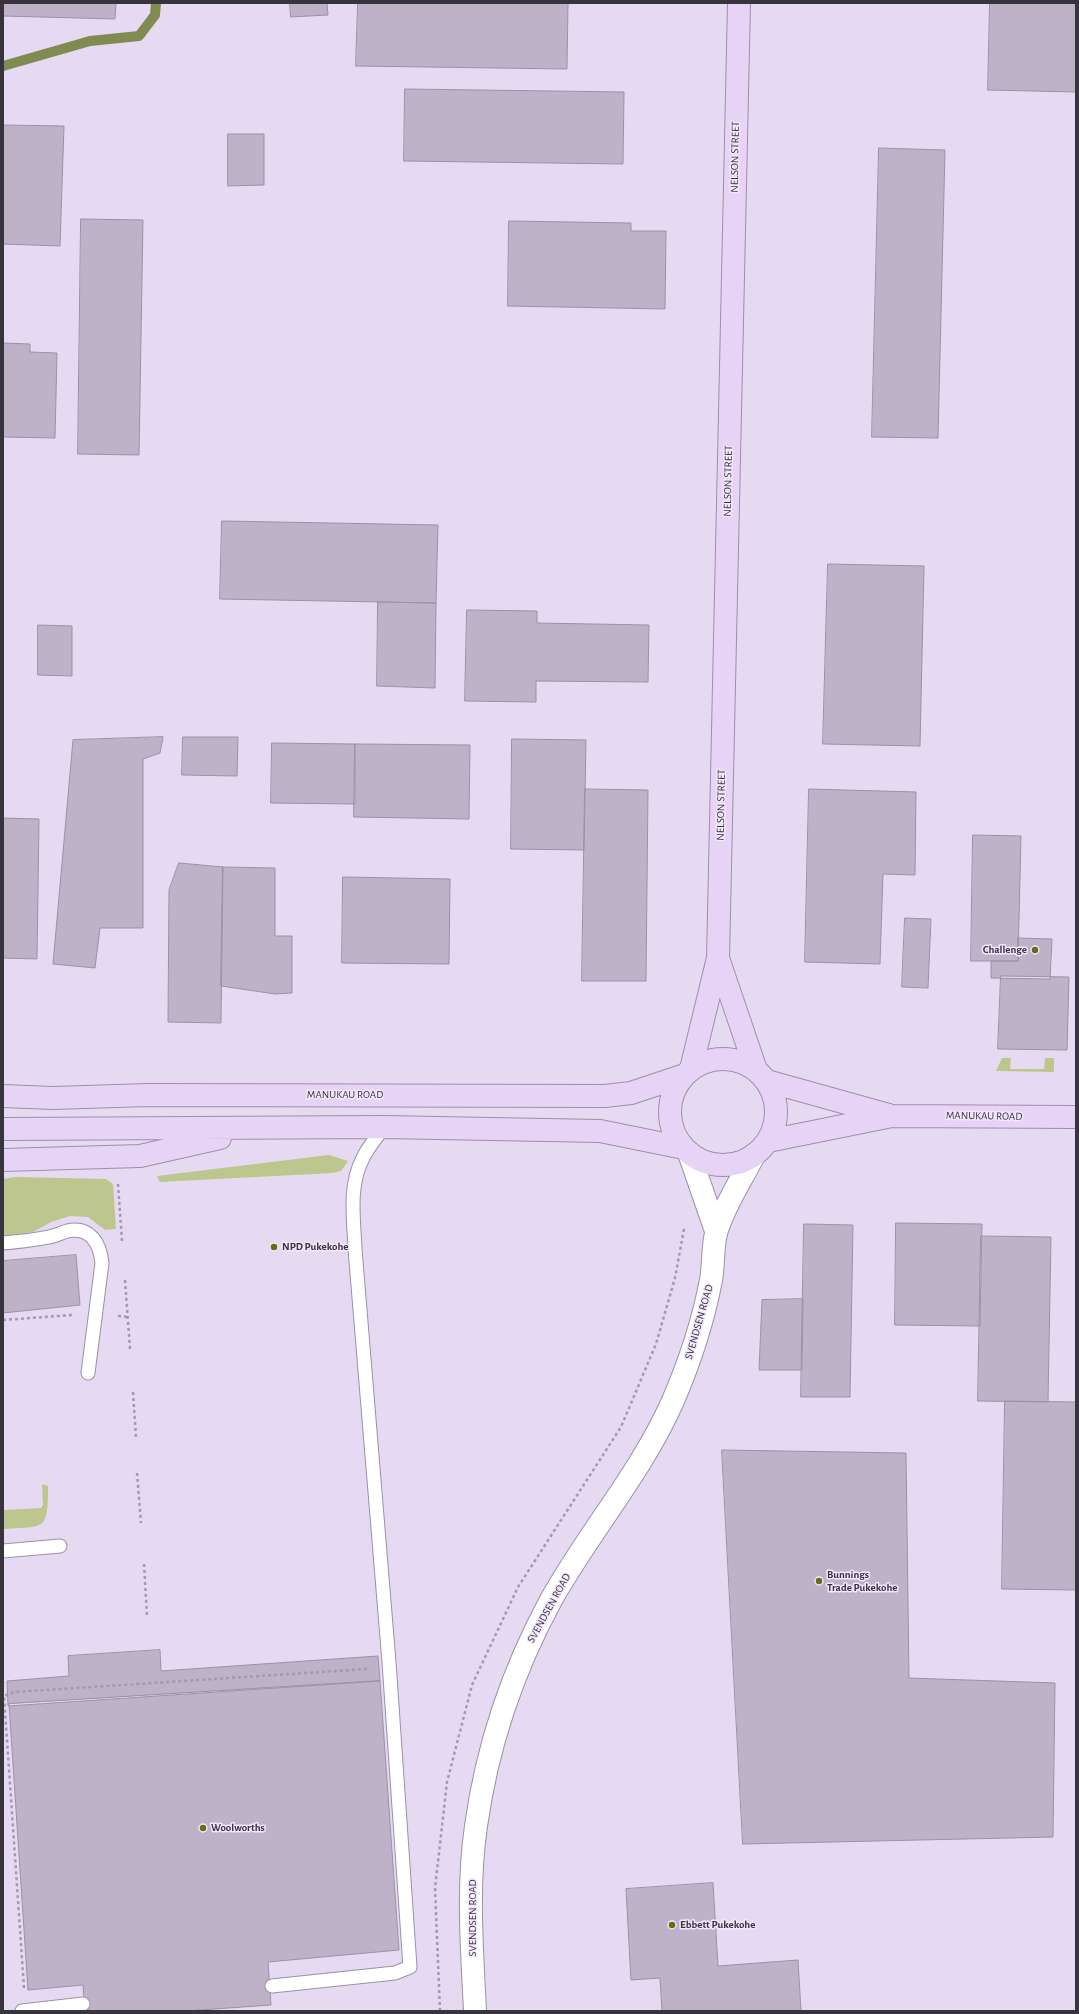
<!DOCTYPE html>
<style>
body{margin:0}
#map{position:relative;width:1079px;height:2014px;overflow:hidden;background:#e5daf1;font-family:"Alegreya Sans",sans-serif}
canvas{display:block}
.frame{position:absolute;inset:0;border:4px solid #38343d;pointer-events:none}
</style>
<div id="map">
<canvas width="1079" height="2014"></canvas>
<div class="frame"></div>
</div>
<script>
const ctx = document.querySelector('canvas').getContext('2d');
ctx.lineJoin = 'round';
function paint(path, color) {
  ctx.fillStyle = color;
  ctx.fill(path, 'evenodd');
}
function trace(path, color, width, dash) {
  ctx.strokeStyle = color;
  ctx.lineWidth = width;
  ctx.lineCap = dash ? 'butt' : 'round';
  ctx.setLineDash(dash || []);
  ctx.stroke(path);
}
function drawText(font, color, halo, rows, align = 'center') {
  ctx.font = font + ' "Alegreya Sans",sans-serif';
  ctx.lineWidth = 3;
  ctx.setLineDash([]);
  ctx.textBaseline = 'middle';
  ctx.strokeStyle = halo;
  ctx.fillStyle = color;
  for (const [text, x, y, turn = 0] of rows) {
    ctx.save();
    ctx.translate(x, y);
    ctx.rotate((+turn || 0) * Math.PI / 180);
    ctx.textAlign = isNaN(turn) ? turn : align;
    if (halo) ctx.strokeText(text, 0, 0);
    ctx.fillText(text, 0, 0);
    ctx.restore();
  }
}
const green = new Path2D(`
 M1002,1058h9l-1,11h34l1,-11h9v14l-58,-1z
 M329,1155l19,6 -7,10 -9,2 -172,9 -3,-6z
 M15,1177l91,2 7,5 3,45 -11,1 -17,-13 -18,-1 -19,6 -18,10 -30,4v-57z
 M42,1484l6,2c0,46 -3,40 -45,43v-19l38,-2 2,-3z`);
const stream = new Path2D(`
 M3,66l87,-25 49,-5 16,-21 1,-12`);
const building = new Path2D(`
 M3,3h113l-1,16 -112,-3z
 M290,3h37l1,12 -37,2z
 M358,3h210l-1,66 -211,-3z
 M990,3h86v89l-88,-2z
 M405,89l219,3 -1,72 -219,-3z
 M3,125l61,1 -4,120 -57,-2z
 M228,134h36v51l-36,1z
 M879,148l66,2 -7,288 -66,-1z
 M81,219l62,1 -4,235 -61,-1z
 M509,221l122,2v8h35l-1,78 -157,-3z
 M3,343l27,1v8l27,1 -2,85 -52,-1z
 M222,521l216,4 -2,78 -216,-4z
 M828,564l96,2 -4,180 -97,-2z
 M378,602l58,1 -1,85 -58,-2z
 M467,610l70,1v12l112,2 -1,57 -112,-1v21l-71,-1z
 M38,625l34,1v50l-34,-1z
 M163,737l-3,16 -17,6v169h-43l-5,40 -42,-4 20,-224z
 M183,737h55l-1,39 -55,-1z
 M512,739l74,1 -2,110 -73,-1z
 M272,743l83,1v60l-84,-1z
 M355,744l115,1 -1,74 -115,-2z
 M585,789l63,1 -2,191h-64z
 M809,789l107,3 -1,83 -32,-1 -3,90 -75,-2z
 M3,818l36,1 -2,140 -34,-1z
 M973,835l48,1 -3,125h-47z
 M179,863l44,4 -2,156 -53,-1 1,-132z
 M223,867l52,1v68h17v57l-17,1 -54,-8z
 M343,877l107,2 -1,85 -107,-1z
 M905,918l26,1 -3,69 -26,-1z
 M1018,938l34,1 -2,40 -59,-1v-17h27z
 M1001,976l68,1 -2,73 -69,-1z
 M896,1223l86,1 -2,102 -85,-1z
 M804,1224l49,1 -3,172h-49z
 M981,1236l70,1 -3,165 -70,-1z
 M76,1255l4,50 -77,8v-52z
 M803,1299l-1,71h-43l3,-70z
 M1005,1401l71,1v188l-74,-1z
 M722,1450l184,3 3,225 146,5 -2,154 -310,7z
 M160,1650l1,21 217,-15 2,25 -372,25 -1,-25 62,-5 -1,-20z
 M380,1681l19,269 -131,12 3,43 -85,6h-101l-2,-26 -55,5 -19,-286z
 M713,1883l5,83 80,-6 3,51h-139l-2,-33 -29,2 -5,-91z`);
const path = new Path2D(`
 M118,1184l4,57
 M125,1280l5,69
 M118,1316l10,1
 M3,1320l69,-5
 M133,1392l3,45
 M137,1473l4,50
 M144,1564l3,52
 M24,1988l-20,-292 10,-4 353,-23
 M440,2011l-5,-123 12,-106 25,-97 46,-98 103,-160 35,-83 19,-66 9,-49`);
const lane = new Path2D(`
 M3,1243c15,-1 31,-3 46,-6 6,-1 12,-4 18,-6 23,-5 33,12 35,32l-14,110
 M3,1551l57,-5
 M272,1986l123,-13 15,-6 -21,-305 -34,-413c-1,-29 -7,-63 8,-91 5,-11 14,-21 21,-31
 M22,2011l61,-7`);
const street = new Path2D(`
 M689,1153l27,78
 M475,2011c-3,-61 -8,-124 1,-185 11,-79 37,-156 75,-226 38,-68 89,-126 121,-197 17,-39 31,-81 39,-123 3,-15 1,-36 6,-50 8,-26 25,-51 37,-75`);
const secondary = new Path2D(`
 M718,958l38,112
 M670 1112a53 53 0 1 1 106 0a53 53 0 1 1-106 0Z
 M691,1069l27,-111 21,-955
 M767,1081l122,34
 M3,1096l50,2 96,-3 456,1 26,-3 54,-18
 M3,1129l381,-2 216,4 84,17
 M768,1141l124,-25 184,1
 M3,1160l137,-4 80,-18`);
const markers = [
 [1035,950,4,"#646e16"],
 [274,1247,4,"#646e16"],
 [819,1581,4,"#646e16"],
 [203,1828,4,"#646e16"],
 [672,1925,4,"#646e16"]
];
const streetNames = [
 ["NELSON STREET",735,157,-89],
 ["NELSON STREET",728,481,-89],
 ["NELSON STREET",721,805,-89],
 ["MANUKAU ROAD",345,1095],
 ["MANUKAU ROAD",984,1116,1],
 ["SVENDSEN ROAD",699,1322,-74],
 ["SVENDSEN ROAD",549,1608,-61],
 ["SVENDSEN ROAD",473,1918,-90]
];
const poiNames = [
 ["Challenge",1027,950,"right"],
 ["NPD Pukekohe",282,1247],
 ["Bunnings",827,1575],
 ["Trade Pukekohe",827,1588],
 ["Woolworths",211,1828],
 ["Ebbett Pukekohe",680,1925]
];
paint(green, '#bcc68d');
trace(stream, '#808a51', 10);
paint(building, '#bdb2c7');
trace(building, '#9c91a6', 1);
trace(lane, '#9b90a5', 15);
trace(street, '#9b90a5', 24);
trace(secondary, '#9b90a5', 24);
trace(path, '#a29aac', 2.5, [3, 3]);
trace(lane, '#fff', 13);
trace(street, '#fff', 22);
trace(secondary, '#e7d3f6', 22);
for (const [x, y, r, color] of markers) {
  const dot = new Path2D();
  dot.arc(x, y, r, 0, 2 * Math.PI);
  ctx.fillStyle = color;
  ctx.fill(dot);
  trace(dot, '#f3e7fe', 1.5);
}
drawText('11px', '#38343d', '#f3e7fe', streetNames);
drawText('bold 11px', '#38343d', '#f3e7fe', poiNames, 'left');
</script>
